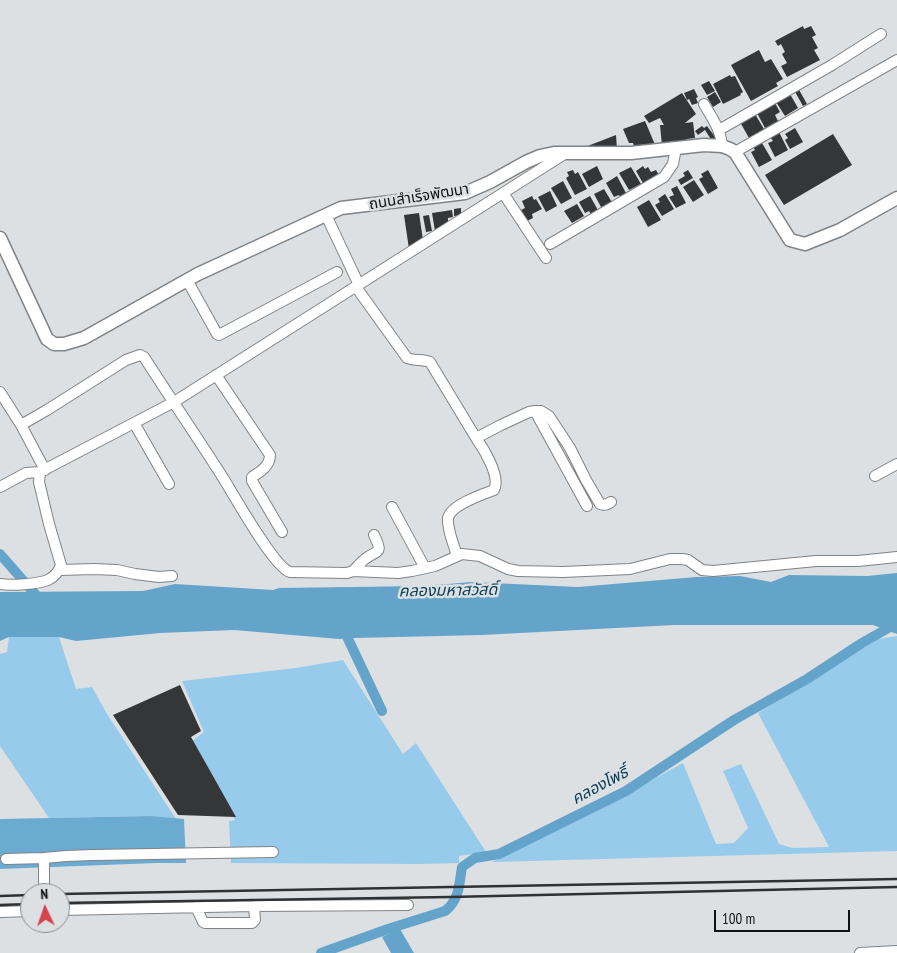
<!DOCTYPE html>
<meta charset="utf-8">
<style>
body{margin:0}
#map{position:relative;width:897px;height:953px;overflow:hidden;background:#dce0e2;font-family:"PT Sans Narrow",sans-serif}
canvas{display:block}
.north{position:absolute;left:20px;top:883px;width:50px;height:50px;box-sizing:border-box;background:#dce0e2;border:1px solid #8a8d8f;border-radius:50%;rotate:357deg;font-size:14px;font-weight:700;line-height:20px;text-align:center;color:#101112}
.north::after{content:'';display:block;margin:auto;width:18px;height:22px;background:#d5454e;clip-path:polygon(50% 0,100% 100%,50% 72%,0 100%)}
.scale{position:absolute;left:714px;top:910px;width:136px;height:22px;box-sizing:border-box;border:2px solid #101112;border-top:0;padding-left:6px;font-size:15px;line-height:18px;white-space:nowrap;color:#101112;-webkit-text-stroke:4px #dce0e2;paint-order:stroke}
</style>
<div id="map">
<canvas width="897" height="953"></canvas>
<div class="north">N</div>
<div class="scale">100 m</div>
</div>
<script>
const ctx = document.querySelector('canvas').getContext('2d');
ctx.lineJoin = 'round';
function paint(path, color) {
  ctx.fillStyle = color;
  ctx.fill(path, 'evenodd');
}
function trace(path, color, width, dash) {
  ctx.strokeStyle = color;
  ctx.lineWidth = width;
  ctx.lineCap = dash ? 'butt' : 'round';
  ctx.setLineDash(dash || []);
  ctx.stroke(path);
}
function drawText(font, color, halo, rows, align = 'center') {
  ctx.font = font + ' "PT Sans Narrow","Noto Sans Thai",sans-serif';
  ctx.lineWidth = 5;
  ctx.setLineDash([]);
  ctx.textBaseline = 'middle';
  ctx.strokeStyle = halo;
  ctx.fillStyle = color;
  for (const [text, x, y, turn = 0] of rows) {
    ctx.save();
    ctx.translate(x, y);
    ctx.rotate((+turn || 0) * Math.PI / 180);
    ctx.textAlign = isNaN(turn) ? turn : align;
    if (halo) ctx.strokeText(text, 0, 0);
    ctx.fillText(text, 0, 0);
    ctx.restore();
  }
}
const green = new Path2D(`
 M897,636v215l-405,11 90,-44 101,-55 33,81 18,-1 14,-15 -25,-57 18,-7 38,80 13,4 37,-1 -71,-134 120,-74z
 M9,637h50l17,52 16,-2 15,27 69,105 -25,-3 -102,2 -49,-72v-92l7,-2z
 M343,660l60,94 13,-11 70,109 -27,4v7l-40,1 -188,-1 -2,-42 6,-1 -43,-79 12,-9 -22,-51 114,-13z`);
const forest = new Path2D(`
 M151,816l33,3 2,44h-30l-156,6v-50z`);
const water = new Path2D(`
 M897,573v61l-24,-9h-199l-192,10 -128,3 -15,1 -105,-9 -74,3 -84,8 -17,-4h-50l-9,4v-49l143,-1 32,-7 98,6 6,-2 145,-2 47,-4 107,5 118,-10 44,-1 31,6 18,-7 78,1z
 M400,929l14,24h-23l-9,-16z`);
const canal = new Path2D(`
 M0,554l42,48
 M342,626l40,85
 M321,953l67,-24 57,-18c15,-12 14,-27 17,-44l13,-9 24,-4 127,-63 108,-71 73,-41 55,-36 35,-20`);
const building = new Path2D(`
 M803,26l1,3 7,-3 5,9 -4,2 6,11 -4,2 6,10 -33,17 -6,-11 6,-3 -5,-9 3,-2 -4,-8 -3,2 -3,-5z
 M759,50l6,12 6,-3 12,20 -7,4 2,3 -27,15 -20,-36z
 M730,75l1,2 4,-1 8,16 -3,2 1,1 -18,9 -10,-20z
 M709,81l6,10 -8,4 -6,-10z
 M798,88l9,16 -4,2 -9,-16z
 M694,89l4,8 -2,1 2,5 -6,2 -3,-6 -2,1 -3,-7z
 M715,92l6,10 -8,5 -6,-10z
 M682,93l14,21 -11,9 8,-1 2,16 -8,1v4l-25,3 -2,-21h4l-4,-7 -11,5 -5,-7z
 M790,94l8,14 -13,8 -9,-14z
 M775,103l5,9 -5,3 3,6 -13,7 -8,-15z
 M755,114l9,15 -15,9 -9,-16z
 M645,121l11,26 -21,2 -2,-6h-4l-6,-14z
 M702,126l2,2 3,-2 9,12 -4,3 -7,-11 -7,5 -3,-4z
 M795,128l8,14 -13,7 -5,-9 3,-2 -3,-4z
 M779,132l9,18 -13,7 -7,-14 5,-2 -3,-4z
 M833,134l19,31 -68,40 -19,-30z
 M616,135l1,14 -31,3 -1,-5z
 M762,143l10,17 -13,7 -8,-15 4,-2 -2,-3z
 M597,166l6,13 -14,8 -7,-13z
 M643,166l2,3 3,-2 3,5 5,-2 4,7 -16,8 -8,-14z
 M631,167l10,17 -12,6 -10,-17z
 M573,170l2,4 3,-2 9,17 -12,6 -9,-17 3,-2 -2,-4z
 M688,170l5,8 -12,7 -3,-5 7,-4 -2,-3z
 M708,170l10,18 -10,6 -9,-15 4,-2 -2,-3z
 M617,176l10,19 -6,3 -2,-3 -5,2 -8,-14z
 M694,180l10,15 -11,7 -10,-15z
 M563,181l9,17 -11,6 -10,-16z
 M677,186l9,17 -10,5 -7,-11 5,-2 -3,-6z
 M604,189l9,15 -8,4 -1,-2 -3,1 -7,-13z
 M550,191l7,15 -11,6 -8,-15z
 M665,194l9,15 -12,7 -7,-11 5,-3 -2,-3z
 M532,196l2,4 2,-1 6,10 -10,5 1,4 -6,3 -6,-11 4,-2 -3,-7z
 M590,196l9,16 -7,4 -3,-5 -4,2 -6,-11z
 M649,200l12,20 -13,7 -11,-20z
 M577,204l7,12 -12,7 -8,-12z
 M461,208v7l-7,1v-7z
 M452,210l1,7 -5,1v5l-13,8 -3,-18z
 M419,213l4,27 -14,9 -5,-34z
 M429,215l3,16 -6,1 -3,-16z
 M180,685l21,46 -10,6 45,80 -58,-2 -65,-100z`);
const minor = new Path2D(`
 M704,104c8,14 17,26 18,42
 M719,130l113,-65 49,-31
 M735,152l162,-92
 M503,193l43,65
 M326,215l33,70
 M550,244l114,-67 9,-13 3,-16
 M187,280l30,54 2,1 118,-63
 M356,287l51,71c7,3 15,1 23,4l46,76
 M216,375l54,80c0,11 -10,17 -18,22v4l30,51
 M0,392l21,33 24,45
 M535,411l52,95
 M134,423l35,61
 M21,425l26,-15 79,-50 14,-5 4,2c25,39 51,77 76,116 12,18 53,94 70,99l57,1 6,-2 45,2 14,-2 23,-5 27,-12 18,2 28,13 10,2 45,1 67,-3 40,-10h12l6,1 14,10 11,1 103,-10h42l39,-4
 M875,476l22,-12
 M0,487l26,-14 14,-1
 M392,507l33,61
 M457,556c-3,-11 -10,-26 -9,-38 3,-13 35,-24 46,-28 7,-13 -10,-41 -18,-52l25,-13 28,-13 6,-1h6l8,5 21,32 16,32 14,24c4,2 8,0 11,-2
 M60,570l34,-1 23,1 18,4 24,3 13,-1
 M353,571c4,-4 8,-9 12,-12 14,-10 18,-5 9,-24
 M0,584c10,2 38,0 48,-4 6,-3 11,-9 13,-15l-12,-41 -10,-42 1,-10 134,-70 392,-249
 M6,859l38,-1
 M44,893v-35l22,-2 27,-1 180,-3
 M196,907l7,15 2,1h47l3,-3 -1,-14
 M60,910l194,-4 154,-1
 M0,912l30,-1
 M860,953l37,-2`);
const tertiary = new Path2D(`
 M0,238l47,101 7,5h10l20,-6 114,-64 143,-66 124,-15 25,-11 36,-20 14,-6 14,-3h77l73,-8 18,1 8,3 5,3 55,88 15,4 35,-14 57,-32`);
const rail = new Path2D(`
 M60,894l837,-15
 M0,896l30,-1
 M60,903l390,-6 447,-10
 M0,905l30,-1`);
const streetNames = [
 ["ถนนสำเร็จพัฒนา",419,197,-9]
];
const waterNames = [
 ["คลองมหาสวัสดิ์",448,591,-1],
 ["คลองโพธิ์",600,786,-28]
];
paint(green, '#97cbeb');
paint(forest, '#6cabd1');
paint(water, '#65a4ca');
trace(canal, '#65a4ca', 10);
paint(building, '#343638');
trace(minor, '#808385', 12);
trace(tertiary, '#808385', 15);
trace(minor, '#fff', 10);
trace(tertiary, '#fff', 12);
trace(rail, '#2f3132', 2.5);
drawText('15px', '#101112', '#dce0e2', streetNames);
drawText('italic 16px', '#073d57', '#dce0e2', waterNames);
</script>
